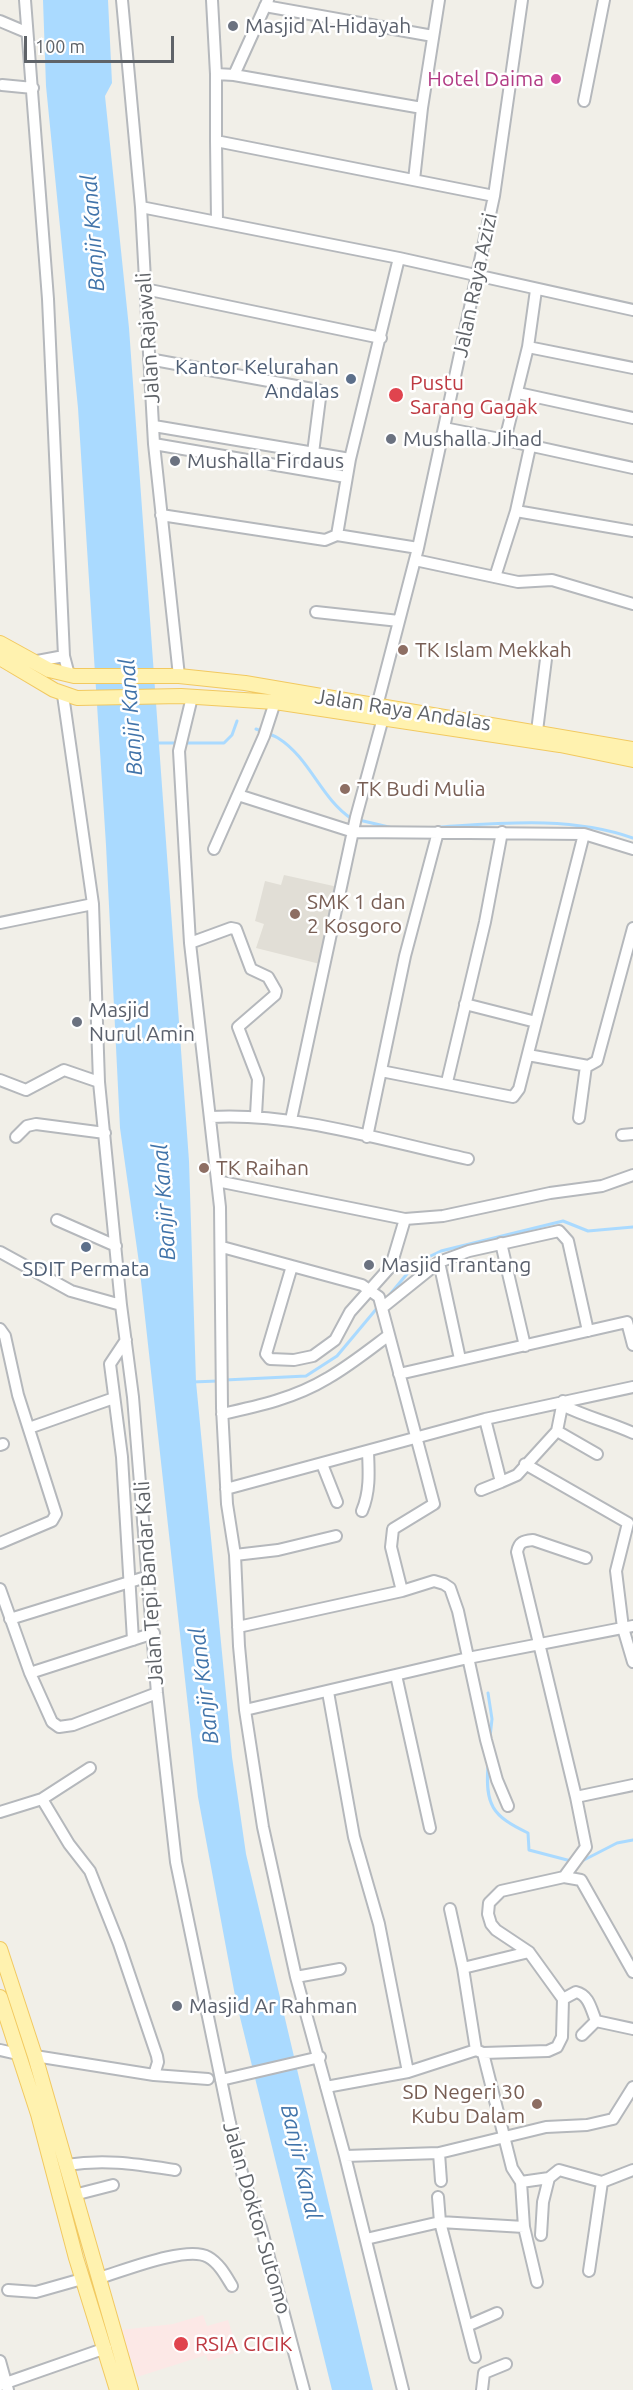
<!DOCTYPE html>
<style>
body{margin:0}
#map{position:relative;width:633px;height:2390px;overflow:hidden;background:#f1efe8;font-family:Ubuntu,sans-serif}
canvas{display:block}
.scale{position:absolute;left:24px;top:36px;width:150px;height:27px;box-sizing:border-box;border:3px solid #5f6368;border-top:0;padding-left:8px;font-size:18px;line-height:21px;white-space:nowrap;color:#5f6368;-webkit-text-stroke:4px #fff;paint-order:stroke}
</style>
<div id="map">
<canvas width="633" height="2390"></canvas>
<div class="scale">100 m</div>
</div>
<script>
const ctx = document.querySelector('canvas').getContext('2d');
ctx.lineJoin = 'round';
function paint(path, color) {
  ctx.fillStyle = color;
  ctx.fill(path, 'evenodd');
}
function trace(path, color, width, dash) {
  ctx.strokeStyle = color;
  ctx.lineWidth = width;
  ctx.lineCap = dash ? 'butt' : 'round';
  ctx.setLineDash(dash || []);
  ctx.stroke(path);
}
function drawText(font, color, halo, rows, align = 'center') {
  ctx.font = font + ' Ubuntu,sans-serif';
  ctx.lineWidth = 5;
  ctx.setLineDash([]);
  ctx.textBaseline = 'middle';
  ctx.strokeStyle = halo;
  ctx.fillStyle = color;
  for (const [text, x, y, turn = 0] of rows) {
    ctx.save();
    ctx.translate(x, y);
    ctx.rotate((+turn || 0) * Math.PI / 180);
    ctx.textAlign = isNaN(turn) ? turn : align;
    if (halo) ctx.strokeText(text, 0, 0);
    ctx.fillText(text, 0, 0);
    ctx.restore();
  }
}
const education = new Path2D(`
 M284,875l54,12 -18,77 -64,-16 8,-24 -9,-3 10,-40 16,4z`);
const medical = new Path2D(`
 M203,2315l4,11 21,-6 10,32 -30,9 -2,-6 -69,22 -16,-47 52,-6z`);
const water = new Path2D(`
 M43,0h65l4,83 -7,13 24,232 60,833 7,221 36,375 14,97 127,536h-41l-96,-389 -38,-204 -59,-534 -19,-135 -14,-283 -28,-437 -32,-322z`);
const stream = new Path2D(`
 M256,729c7,3 15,5 22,9 32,20 43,61 74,81
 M156,743h68l8,-8 5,-14
 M359,820l34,8
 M438,827c64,-4 133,-11 195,11
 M387,1298l29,-35 25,-12 122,-30 25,10 45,-4
 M225,1380l81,-4 31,-20 41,-49
 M192,1382l26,-1
 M488,1693l4,26 -2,18
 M488,1765c-3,40 4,51 40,68l1,17 42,11
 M580,1862l37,-19 16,-3`);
const minor = new Path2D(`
 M25,0l23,299 16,357 5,19
 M122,0l19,207 13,237 25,232
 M212,0l4,74
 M265,6l168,30
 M0,21l26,11
 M234,75l34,-75
 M2,85l31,3
 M584,101l20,-101
 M422,108l17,-108
 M216,141v-67l18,1 188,33 -8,72
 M141,207l258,51
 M217,221l-1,-80 278,55
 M145,289l236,49
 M528,347l105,21
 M149,359l169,31 2,8 -7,55
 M518,393l115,25
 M154,426l196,33
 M444,428l61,12 23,-93 8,-57
 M505,440l128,28
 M154,444l192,33
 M516,511l14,-64
 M161,515l164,25 12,-5 81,13
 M337,535l13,-76 49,-201 234,52
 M415,560l103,22 34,-2 81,24
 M495,577l21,-66 117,20
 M316,612l83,9
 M32,662l32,-6
 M63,695l30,209 6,178 22,223 12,92 24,296 19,169 54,261 13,54 18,50 43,163
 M192,697l-13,54 6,106 5,86 30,264 2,201 5,96 8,51 4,91 6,64 18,117 33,150 49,179
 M377,706l41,-158 76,-352 28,-196
 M537,731l10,-80
 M238,795l116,37 230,2 49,15
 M214,849l50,-113 11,-34
 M0,923l93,-19
 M190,943l41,-15 5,1 15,40 17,8 8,14 -1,4 -37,32 20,52 -2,36
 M465,1004l71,18 48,-188
 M528,1055l60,11 9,-5 36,-133
 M381,1071l132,26 6,-8 17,-67
 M0,1080l26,10 38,-20 35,12
 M447,1082l38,-160 17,-90
 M210,1117c85,-5 174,24 258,42
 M579,1118l7,-52
 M291,1120l65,-303 27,-99
 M622,1135l11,-1
 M16,1137l11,-11 9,-2 69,9
 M367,1137l38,-181 33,-124
 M217,1181l188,38 38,-3 107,-23 52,-7 31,-11
 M57,1220l59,26
 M501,1243l24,103
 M222,1247l140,38 17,12 55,207 -41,25 -2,18 11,44
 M0,1252l71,39 50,14
 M439,1262l21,97
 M292,1266l-26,88 4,5 24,1 19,-4 22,-16 15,-28 41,-46 14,-47
 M383,1307l56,-45 30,-11 90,-20 9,10 20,90
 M0,1329l5,7 13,59 38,119 -4,7 -52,22
 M126,1340l-16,24 12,93 11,183
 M399,1374l228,-52 6,23
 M562,1405c24,12 47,17 71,28
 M222,1414c37,-8 73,-16 106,-36 21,-12 41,-28 61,-43
 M485,1419l16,63 16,-7 40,-44 6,-30
 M29,1428l85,-30
 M557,1431l40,23
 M0,1445l3,-1
 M322,1464l15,38
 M525,1464l103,59 -12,48 7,57 10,34
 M226,1489l259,-70 148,-32
 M481,1490l20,-8
 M362,1511c8,-19 7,-38 6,-59
 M235,1555l43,-5 58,-14
 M586,1558l-53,-18c-10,1 -14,2 -16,12l59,245 57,-12
 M0,1589l30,84 22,49 7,5 14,-2 84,-32
 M10,1619l139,-43
 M238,1627l164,-36 32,-10 10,3 6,4 8,23 28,129 11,40 11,26
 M30,1673l124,-40
 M396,1675l34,153
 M328,1692l26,145 25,87 29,148
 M245,1710l223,-52 165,-32
 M42,1799l27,45 21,27 29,73 38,112 1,6 -4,13
 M0,1812l42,-13 48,-31
 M564,1877l22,-30 -10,-50
 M450,1909l13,59 66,-16
 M463,1968l13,82
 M296,1977l44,-8
 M563,1999l13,-7c13,3 15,17 20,29l37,8
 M582,2035l14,-14
 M0,2050l18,4
 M483,2053l65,-2 9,-4 5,-10 1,-38 -34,-47 -33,-22 -5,-6 -3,-10 1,-11 12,-12 63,-14 17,3 52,92
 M35,2056l119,19 54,4
 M221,2080l99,-23
 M326,2087l82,-15 68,-22 7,3 29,115 9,14 3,45
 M439,2153l2,28
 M66,2165c40,-6 69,-1 109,5
 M521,2182l28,-4 10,-8 43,12 31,-12
 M74,2195l39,-10
 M438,2197l2,25 35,135
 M541,2235l2,-33 6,-24
 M366,2239l74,-17 84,5 13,55
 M589,2271l13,-89
 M99,2278c24,-7 88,-33 109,-21 11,6 18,19 24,29
 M8,2290l28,2 46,-13
 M467,2326l30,-13
 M0,2361l8,29
 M0,2385l106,-37
 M403,2390l-58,-234 94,-3 107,-26 41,-2 26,-6 20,-32
 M482,2390l2,-17 22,-9`);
const major = new Path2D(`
 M0,643l49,27 25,6h105l66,7 388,66
 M0,658l54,32 23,8 104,-2 94,6 285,43 73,15
 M0,1949l35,107 96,334
 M0,1997l38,117 38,144 41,132`);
const markers = [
 [233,26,6,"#6b7280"],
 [556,79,6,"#d1479c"],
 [351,379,6,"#5c6f8a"],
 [396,395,8,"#e0444e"],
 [391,439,6,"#6b7280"],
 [175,461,6,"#6b7280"],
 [403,650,6,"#8d6e63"],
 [345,789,6,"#8d6e63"],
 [295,914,6,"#8d6e63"],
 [77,1022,6,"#6b7280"],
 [204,1168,6,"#8d6e63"],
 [86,1247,6,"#5c6f8a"],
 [369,1265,6,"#6b7280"],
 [177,2006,6,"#6b7280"],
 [537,2104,6,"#8d6e63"],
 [181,2344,8,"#e0444e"]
];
const worshipNames = [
 ["Masjid Al-Hidayah",245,26],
 ["Mushalla Jihad",403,439],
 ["Mushalla Firdaus",187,461],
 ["Masjid",89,1010],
 ["Nurul Amin",89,1034],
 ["Masjid Trantang",381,1265],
 ["Masjid Ar Rahman",189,2006]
];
const hotelNames = [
 ["Hotel Daima",544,79]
];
const streetNames = [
 ["Jalan Raya Azizi",475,285,-78],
 ["Jalan Rajawali",148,338,-94],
 ["Jalan Raya Andalas",403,710,9],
 ["Jalan Tepi Bandar Kali",149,1583,-94],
 ["Jalan Doktor Sutomo",257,2218,74]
];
const serviceNames = [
 ["Kantor Kelurahan",339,367],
 ["Andalas",339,391],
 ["SDIT Permata",86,1269,"center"]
];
const healthNames = [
 ["Pustu",410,383],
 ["Sarang Gagak",410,407],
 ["RSIA CICIK",195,2344]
];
const educationNames = [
 ["TK Islam Mekkah",415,650],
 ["TK Budi Mulia",357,789],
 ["SMK 1 dan",307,902],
 ["2 Kosgoro",307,926],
 ["TK Raihan",216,1168],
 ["SD Negeri 30",525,2092,"right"],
 ["Kubu Dalam",525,2116,"right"]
];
const waterNames = [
 ["Banjir Kanal",93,233,-94],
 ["Banjir Kanal",131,717,-94],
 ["Banjir Kanal",164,1202,-94],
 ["Banjir Kanal",204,1686,-97],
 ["Banjir Kanal",301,2162,77]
];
paint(education, '#e1ded6');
paint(medical, '#fce8e6');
paint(water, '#aadaff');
trace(stream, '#aadaff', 3);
trace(minor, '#b5b8bc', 14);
trace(major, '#f2c960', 16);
trace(minor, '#fff', 10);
trace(major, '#fff2af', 14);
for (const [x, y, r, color] of markers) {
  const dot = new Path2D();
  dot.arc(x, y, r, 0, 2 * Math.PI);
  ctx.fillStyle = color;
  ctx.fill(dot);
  trace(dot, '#fff', 2);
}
drawText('21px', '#5b616d', '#fff', worshipNames, 'left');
drawText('21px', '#b23c85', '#fff', hotelNames, 'right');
drawText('21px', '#5f6368', '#fff', streetNames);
drawText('21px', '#4e5e75', '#fff', serviceNames, 'right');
drawText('21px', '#be3a42', '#fff', healthNames, 'left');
drawText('21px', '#785e54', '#fff', educationNames, 'left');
drawText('italic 22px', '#4174aa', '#fff', waterNames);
</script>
